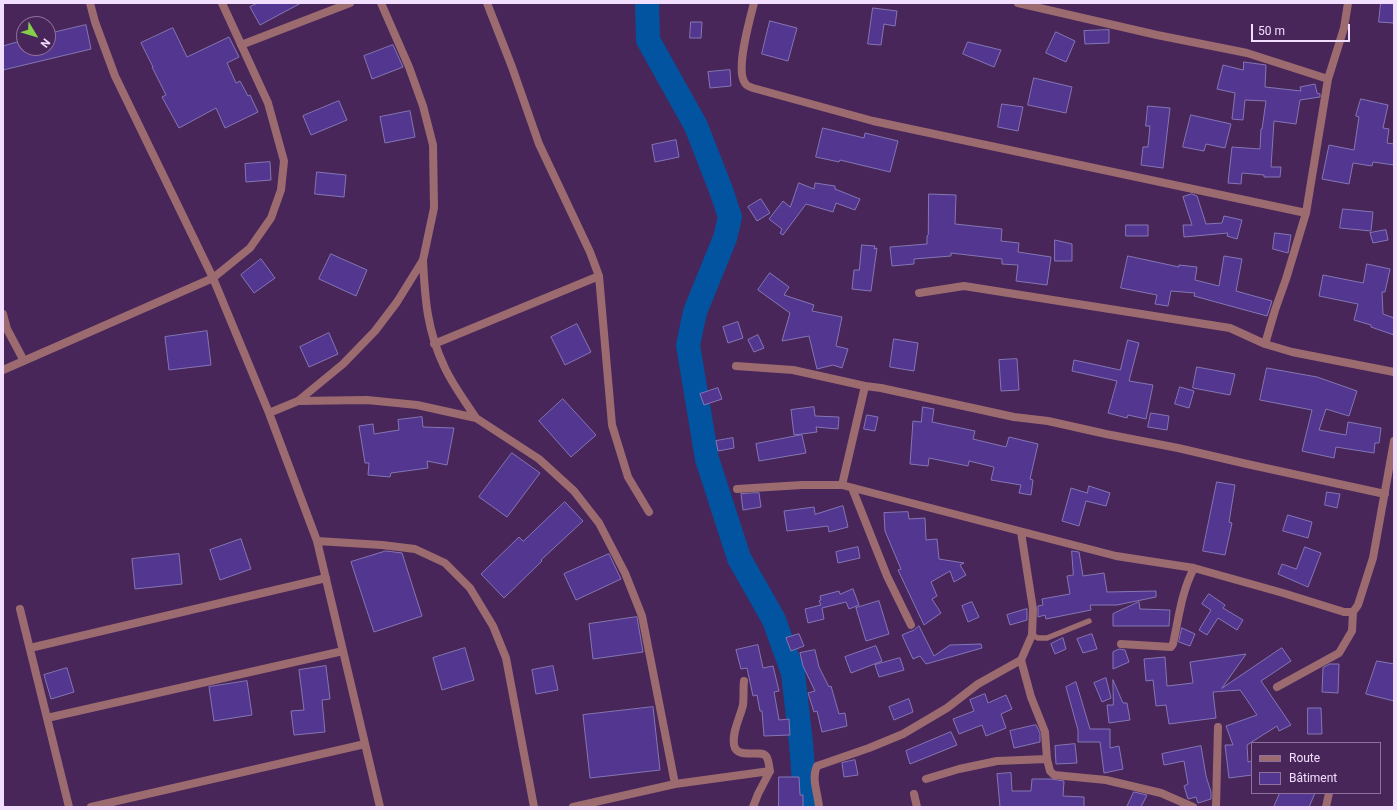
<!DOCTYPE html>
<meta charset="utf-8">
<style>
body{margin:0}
#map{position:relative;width:1397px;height:810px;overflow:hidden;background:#492659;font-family:Roboto,sans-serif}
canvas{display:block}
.frame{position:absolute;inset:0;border:4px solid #f2defe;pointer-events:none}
.legend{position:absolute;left:1251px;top:742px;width:130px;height:52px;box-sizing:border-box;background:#492659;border:1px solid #8d709b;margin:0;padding:5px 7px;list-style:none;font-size:12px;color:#f2defe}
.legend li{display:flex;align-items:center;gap:8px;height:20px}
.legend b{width:20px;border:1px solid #8d709b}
.north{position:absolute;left:16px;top:16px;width:40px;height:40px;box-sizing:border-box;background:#492659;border:1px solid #8d709b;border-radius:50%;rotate:128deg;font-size:11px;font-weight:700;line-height:16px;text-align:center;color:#f2defe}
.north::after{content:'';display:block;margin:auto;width:14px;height:18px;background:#86cf4c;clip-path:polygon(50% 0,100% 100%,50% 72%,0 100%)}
.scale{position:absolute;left:1251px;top:24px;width:99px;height:18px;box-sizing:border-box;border:2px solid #f2defe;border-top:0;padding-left:5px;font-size:12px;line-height:14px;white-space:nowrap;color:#f2defe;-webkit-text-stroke:3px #492659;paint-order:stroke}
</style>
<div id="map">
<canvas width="1397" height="810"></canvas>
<div class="frame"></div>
<ul class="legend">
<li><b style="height:5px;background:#9c6b6f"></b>Route</li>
<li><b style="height:11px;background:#52368f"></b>Bâtiment</li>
</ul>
<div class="north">N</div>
<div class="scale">50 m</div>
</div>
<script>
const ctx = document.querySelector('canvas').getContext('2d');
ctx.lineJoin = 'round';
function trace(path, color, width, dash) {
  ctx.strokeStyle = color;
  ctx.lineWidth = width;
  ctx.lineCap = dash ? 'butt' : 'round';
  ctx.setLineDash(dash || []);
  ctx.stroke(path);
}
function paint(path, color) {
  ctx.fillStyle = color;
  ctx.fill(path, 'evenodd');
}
const river = new Path2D(`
 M647,3l1,37 48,86 25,64 9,27 -5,21 -30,74 -7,33 19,114 32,99 35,62 19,53 8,70 5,64`);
const building = new Path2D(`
 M258,3h43l-41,22 -10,-18z
 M1381,3h13v20l-15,-1z
 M873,8l24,3 -2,15 -11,-2 -3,21 -13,-1z
 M770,21l27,7 -9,33 -26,-7z
 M691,22h11l-1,16h-11z
 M86,25l5,24 -88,21v-24l21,-6v8h24v-14z
 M173,28l14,29 42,-20 10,20 -12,6 9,20 4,-2 8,15 2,-1 8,17 -33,16 -9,-20 -37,20 -17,-31 4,-2 -14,-28h1l-12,-24z
 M1109,30v13l-24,1 -1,-13z
 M1056,32l19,9 -9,21 -20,-9z
 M968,42l33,8 -7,17 -31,-13z
 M393,45l10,22 -31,12 -8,-23z
 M1244,62l22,3 -1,22 36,4 -1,-4 15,-3 2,9 3,1v3l-20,3 -4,24 -22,-3 -3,46h10l-1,10h-16v-2l-22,-2 -1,11 -13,-1 4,-36 28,2 1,-20h1l4,-28 -21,-1 -2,20 -11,-1 3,-26 -18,-4 6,-24 20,5z
 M730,70l1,16 -21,2 -2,-16z
 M1034,78l38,9 -6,26 -38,-8z
 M1361,99l27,6 -5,23 6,1 -2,14 7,1v21l-21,-3 -1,4 -19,-3 -4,21 -27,-5 7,-34 25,5 5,-33 -3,-1z
 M339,101l8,19 -36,15 -8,-19z
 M1002,104l21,3 -5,24 -20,-4z
 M1148,106l22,2 -7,60 -22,-3 2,-18h5l2,-21h-4z
 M410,111l5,26 -30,6 -5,-26z
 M1191,115l40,9 -6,24 -19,-4 -2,7 -21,-4z
 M823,128l41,10 1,-5 33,8 -8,31 -50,-12 -1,2 -23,-5z
 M676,140l3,17 -24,5 -3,-17z
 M270,162l1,18 -25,2 -1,-18z
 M317,172l29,3 -2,22 -29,-3z
 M799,183l15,6 1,-6 20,3v3l25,10 -5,11 -19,-7 -3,9 -27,-8 -23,31 -3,-2 2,-4 -13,-10 14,-18 7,6z
 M929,194l27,1 -1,29 47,5 -1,12 18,2 -1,9 33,5 -4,28 -31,-4 2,-16 -16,-1v-5l-51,-6v3l-37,3v5l-22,2 -2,-19 37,-3v-8l1,-1z
 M1192,194l5,2 9,28 16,-1 2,-7 18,4 -5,19 -10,-3 1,-3 -44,4 -1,-12h9l-9,-28z
 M761,199l9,14 -13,8 -9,-14z
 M1343,209l30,3 -2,19 -31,-3z
 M1126,225h22v11h-22z
 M1386,230l2,10 -15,3 -3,-10z
 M1275,233l16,2 -3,18 -15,-4z
 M1055,240l17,4v17h-17z
 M862,245l13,1 -1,3 3,-1 -6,43 -19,-2 2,-19h5z
 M331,254l36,16 -11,26 -37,-17z
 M1128,256l51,11v-2l18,2 -2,13 24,6 5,-30 18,3 -6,32 36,10 -5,15 -73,-20 1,-3 -24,-2 -3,15 -13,-2 2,-9 -36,-7z
 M261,259l14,19 -21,15 -13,-18z
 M1367,264l23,5 -5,23h-3l1,22 11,4v17l-23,-8v-2l-17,-5 4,-16 -39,-8 4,-21 40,8z
 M770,273l19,14 -5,8 30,10 -2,6 30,6 -6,29 12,3 -6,19 -9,-3 -16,4 -8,-33 -27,5 8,-28 -32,-23z
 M738,322l5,16 -15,5 -5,-16z
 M577,324l14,28 -26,13 -14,-28z
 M207,331l4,34 -42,5 -4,-33z
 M329,333l9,21 -29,13 -9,-20z
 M758,335l6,13 -10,4 -6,-12z
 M894,339l24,4 -4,28 -24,-4z
 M1128,340l11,3 -10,38 24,4 -7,34 -18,-4 -1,3 -19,-5 9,-32 -45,-10 2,-11 46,10z
 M1017,359l2,31 -18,1 -2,-31z
 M1197,367l38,7 -5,21 -37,-7z
 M1267,368l50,9 40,14 -8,25 -23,-7 -7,21 27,5 2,-13 33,6 -2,15h-4l-1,10 -38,-6 -2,11 -32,-7 10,-41 -52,-10z
 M1180,387l14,4 -5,17 -14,-4z
 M718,388l4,11 -18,6 -4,-11z
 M563,399l33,36 -25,22 -32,-36z
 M814,407l1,9 24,1 -1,12 -22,-2 1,5 -23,3 -3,-25z
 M923,407l11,2 -2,13 43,9 -2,8 33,8 3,-10 29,7 -8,35 3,1 -2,15 -12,-2 2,-8 -30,-5 3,-13 -25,-6 -1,5 -39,-8 -1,8 -18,-2 3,-43 8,1z
 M1151,413l18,3 -2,14 -19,-3z
 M867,415l11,2 -3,14 -11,-2z
 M422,417l1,10 31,1 -7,37 -20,-4 1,7 -37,5 -1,4 -22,-2 1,-12h-4l-6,-37 14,-2 1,10 25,-4 -1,-10z
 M802,435l4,18 -47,8 -3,-17z
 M733,438l1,10 -16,3 -2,-10z
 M512,453l28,20 -33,44 -28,-20z
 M1217,482l18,3 -6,37 3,1 -7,32 -22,-4z
 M1089,486l21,7 -4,13 -20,-5 -7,25 -17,-5 9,-33 16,5z
 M1327,492l13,2 -3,14 -12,-3z
 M759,493l2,14 -18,3 -2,-16z
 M565,502l18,19 -42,39 1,1 -38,37 -23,-24 38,-37 4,4z
 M843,506l5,21 -19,5 -1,-6 -41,5 -3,-20 30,-4 1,7z
 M908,512l1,7 16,-1 1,22 11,-1 2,20 25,4 -4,2 6,10 -12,7 -4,-11 -19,11 6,14 -5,3 9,14 -17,12 -26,-55 3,-1 -16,-38 -1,-18z
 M1288,515l24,7 -4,16 -25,-7z
 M241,539l10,30 -31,11 -10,-30z
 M858,547l2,11 -22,5 -2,-11z
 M1305,547l16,6 -13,34 -30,-13 4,-10 14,5z
 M386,551l16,2 20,63 -48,16 -23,-70z
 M1072,551l7,1 4,24 21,-3 3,19 49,-1v6l-39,8h-27l1,5 -45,9 -1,-4 -7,2v-11l5,-1 -1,-6 28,-5 -3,-18 6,-1z
 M179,554l3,30 -47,5 -3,-30z
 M609,554l12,25 -45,21 -12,-26z
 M853,589l6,16 -10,4 -3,-7 -24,6 2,11 -16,4 -3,-14 16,-4 -2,-4 2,-1 -1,-4 19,-5 1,3z
 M1209,594l16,11 -2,3 20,12 -6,10 -19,-12 -11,17 -8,-5 12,-20 -9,-6z
 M879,601l10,33 -23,7 -10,-33z
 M972,602l7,15 -11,5 -6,-16z
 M1139,602l1,7 30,1 -1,16h-56v-12z
 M1027,609v11l-17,5 -3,-10z
 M637,617l6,35 -50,7 -4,-35z
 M919,626l15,30 16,-11 31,-1 1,4 -56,16 -6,-8 -7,3 -11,-24 12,-5z
 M1182,628l13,6 -5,12 -11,-4z
 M799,634l5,12 -13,5 -5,-13z
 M1092,634l5,15 -14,4 -6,-14z
 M1063,638l3,11 -11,5 -4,-10z
 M758,645l5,23 10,-2 6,25 -5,1 5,28 10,-1 1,16 -26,1 -2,-25h-2l-3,-16 -4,1 -6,-28 -6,1 -5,-19z
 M876,646l6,15 -31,12 -6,-16z
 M465,648l9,32 -32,10 -9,-32z
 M1282,648l9,13 -30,20 30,44 -12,6 -2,-5 -30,19 1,17 4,-1v14l-23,3 -4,-33h8l-7,-19 31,-11 -12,-18 -5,-7 -27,2 3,26 -47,6 -3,-19 -10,1 -3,-26 -7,1 -2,-22 21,-2 2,29 26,-3 -3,-21 56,-8 -24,34z
 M1120,649l5,1 4,12 -16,7v-17z
 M815,650l4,17 10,20 2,-1 8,28 6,-1 2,13 -25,6 -5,-21 -3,1 -6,-19 7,-2 -12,-25 -3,-13z
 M900,658l4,12 -25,7 -4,-12z
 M1377,661l17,3v37l-28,-7z
 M1330,664h9l-1,29 -16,-1 1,-24z
 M326,666l4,33 -8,1 3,32 -31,3 -3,-24 13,-1 -5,-40z
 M553,666l5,24 -22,4 -4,-24z
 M67,668l7,24 -23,7 -7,-24z
 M1106,678l5,20 -9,4 -8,-19z
 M1113,680l10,23h4l3,17 -21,3 -2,-18h6z
 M247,681l5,34 -38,6 -5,-34z
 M1076,682l14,47h20v19l9,-2 4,23 -19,4 -4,-31h-22v-12l-12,-43z
 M985,694l3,9 18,-8 6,14 -11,5 5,14 -20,8 -4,-11 -23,9 -6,-15 21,-8 -4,-11z
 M909,699l4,13 -19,8 -5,-13z
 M653,707l7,63 -70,8 -7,-63z
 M1308,708h13l1,26h-14z
 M1036,725l4,8v9l-26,6 -4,-17z
 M951,732l6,13 -47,19 -4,-13z
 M1075,744l2,19 -21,1 -1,-18z
 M1201,746l5,30 5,16v7l-13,4 -2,-6 -8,2 -4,-13 4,-2 -4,-23 -20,4 -2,-11z
 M855,760l3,15 -14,2 -2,-14z
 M1011,773l1,18h19l1,-12h19l13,2 -1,15 21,1v10h-84l-3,-33z
 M779,777h20l1,18h3v12h-24z
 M1134,792l13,3 -6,12h-14z
 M1280,793h35l-6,14h-35z`);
const lane = new Path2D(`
 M1032,635l6,3h9l42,-17`);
const street = new Path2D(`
 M90,3l5,19 20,54 98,202 56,135 48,128 63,266
 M487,3l25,64 27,77 51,108 9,24 13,149 16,52 21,35
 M754,3c-4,16 -19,67 -9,80 1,2 5,4 8,5l120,33 433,92
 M1018,3l139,32 90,18 81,26
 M241,45l109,-42
 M423,261c2,38 4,69 21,105 8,18 21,35 32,52
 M919,293l45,-7 266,42 35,16 27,8 102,20
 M3,314l4,15 17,32
 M434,344l165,-68
 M1265,344l10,-34 11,-31 20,-66 22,-134 16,-51 4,-25
 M736,366l57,4 72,16 16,2 133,29 34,4 58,13 72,14 69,16 138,30
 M3,370l210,-92 37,-30 21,-30 10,-28 3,-29 -16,-58 -46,-100
 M298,401l69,-1 50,5 59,13 63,41 35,32 25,32 26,50 17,43 33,168
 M269,413l29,-12 45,-37 32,-33 22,-29 26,-42 11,-52 -1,-63 -10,-39 -14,-39 -28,-64
 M842,485l23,-99
 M852,488l35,88 24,49
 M737,489l65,-4h40l274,71 78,12 89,25 61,19h9
 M317,541l65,4 33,4 30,14 25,25 23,38 13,32 28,149
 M20,609l49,198
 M1121,644l50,3 2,-3c6,-27 8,-51 21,-76
 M30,648l296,-70
 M1021,660l10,37 14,35 2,27 3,12 4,4 52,5 55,13 32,14
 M744,681c-1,7 0,17 -1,24 -3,13 -11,26 -9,40 3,15 26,4 32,11 3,4 3,11 4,15l-12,23 -5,13
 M1277,687l62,-34 13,-22 1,-19 5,-7 15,-47 21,-117
 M47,718l296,-67
 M926,779l33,-10 38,-8 50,-2
 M914,794l3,13
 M91,807l274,-63
 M573,807l102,-23 95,-13
 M819,807c-1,-13 -8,-29 -2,-41l52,-18 34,-14 44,-26 31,-24 43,-24 11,-25 1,-26 -12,-77
 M1216,807l2,-80
 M1326,807l3,-14`);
trace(river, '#0254a0', 24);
paint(building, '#52368f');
trace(building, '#8476b4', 1);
trace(lane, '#9c6b6f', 5.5);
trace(street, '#9c6b6f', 8);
</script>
